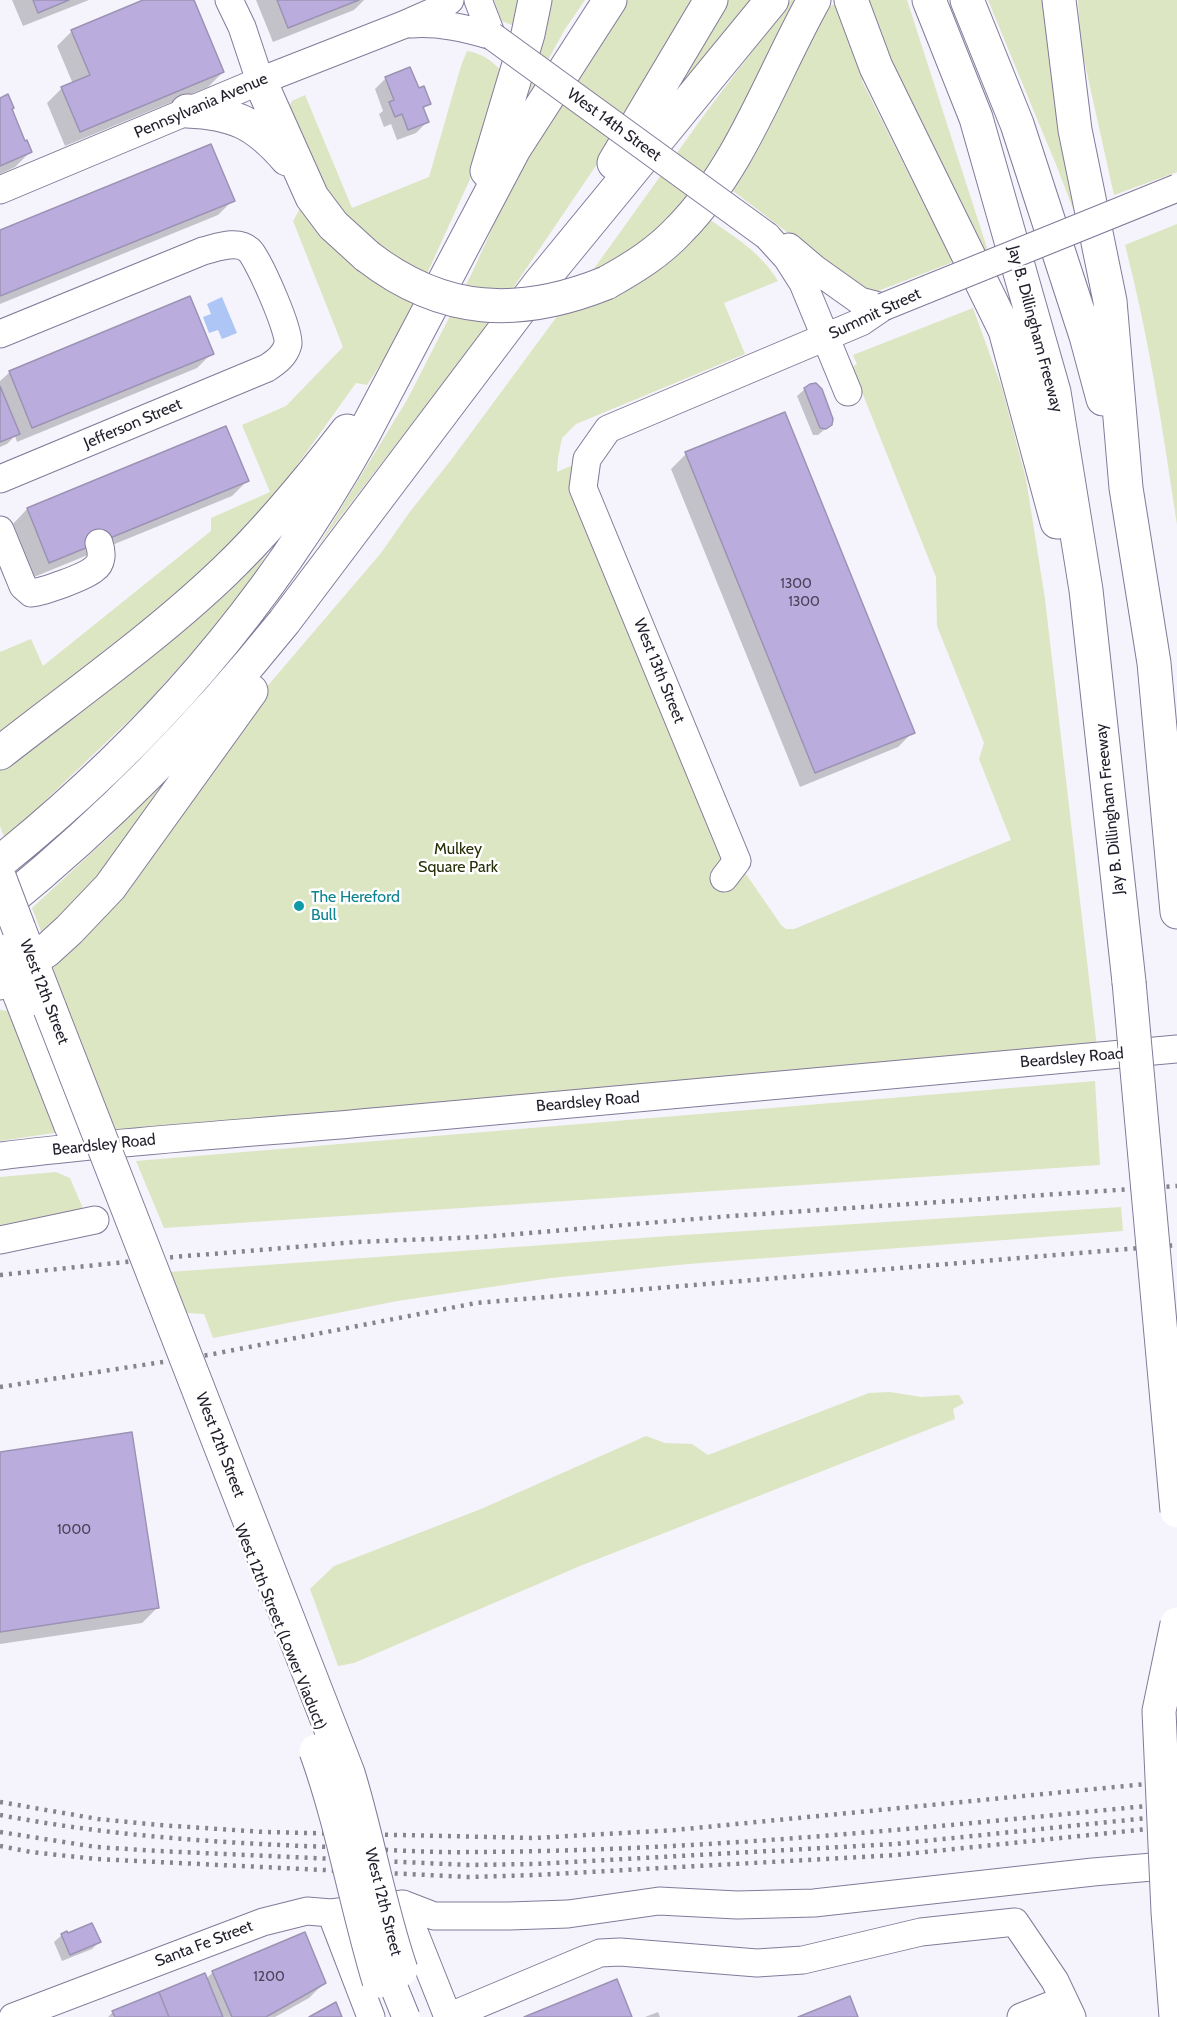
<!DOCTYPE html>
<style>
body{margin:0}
canvas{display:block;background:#f5f3fb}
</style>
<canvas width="1177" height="2017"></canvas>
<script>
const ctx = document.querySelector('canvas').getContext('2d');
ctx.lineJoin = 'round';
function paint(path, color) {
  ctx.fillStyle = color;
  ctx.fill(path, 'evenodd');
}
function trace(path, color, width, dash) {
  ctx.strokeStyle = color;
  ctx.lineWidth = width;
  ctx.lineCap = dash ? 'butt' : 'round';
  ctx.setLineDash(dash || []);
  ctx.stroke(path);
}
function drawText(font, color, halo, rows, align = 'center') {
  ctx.font = font + ' Cabin,sans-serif';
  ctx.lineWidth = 5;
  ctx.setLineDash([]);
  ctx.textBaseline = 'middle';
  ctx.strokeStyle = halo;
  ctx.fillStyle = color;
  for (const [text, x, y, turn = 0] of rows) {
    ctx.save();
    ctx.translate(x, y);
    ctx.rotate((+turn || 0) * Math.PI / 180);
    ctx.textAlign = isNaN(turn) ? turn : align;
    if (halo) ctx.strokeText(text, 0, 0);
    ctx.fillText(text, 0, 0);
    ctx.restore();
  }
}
const green = new Path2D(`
 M494,0h34l-9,28 -17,-7z
 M546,0h39l-20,29 -41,75z
 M624,0h75l-66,111 -141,208 -174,227 89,-146 65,-127 41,-91z
 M719,0h34l-82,99z
 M791,0h11l-34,67 -96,161 -84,49 119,-166z
 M861,0h46l81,251 -7,4z
 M988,0h60l34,211 -7,3 -18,-47z
 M1078,0h99v172l-63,23 -33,-149z
 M838,3l27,70 -3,8 91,181 -75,29h-13l-9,-6 -128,-98 92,-177z
 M467,51c15,2 29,12 37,24l-29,93 -50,110 -78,-46 -68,-123 11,-4 2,-4 13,-6 47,113 77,-31 32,-111z
 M302,205l113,94 -23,47 -25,39 -11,-2 -86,120 -64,68 -206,170v-89l31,-13 12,27 168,-135v-13l59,-26 -28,-67 44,-19 57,-59 -50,-126z
 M706,217c27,19 55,35 72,64l-54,22 21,51 -169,70 -14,14 -4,20 -1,14 30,-13 -4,29 154,373 44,64 5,4h8l217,-89 -32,-81 5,-16 -47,-117 -1,-49 -84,-210 5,-3 -4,-9 120,-47 29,80 24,91 19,120 53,457 -993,95 -73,-189 349,-409 28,-40 42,-53 110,-149z
 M1177,224v301c-14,-94 -28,-188 -52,-280z
 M278,535l-30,50 -29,37 -73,82 -141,135 -5,-13v-57l144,-116z
 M220,718l-84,120 -94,96 -10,-26 78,-72z
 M0,1010l9,1 51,121 -60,9z
 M1095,1081l5,84 -936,63 -28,-67z
 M56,1172l14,6 14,33 -84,18v-52z
 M1121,1207l2,24 -435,33 -137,14 -154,23 -184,37 -9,-24 -18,-1 -17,-41 514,-37z
 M890,1392l31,5 38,-2 5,8 -11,6 2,10 -375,147 -226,97 -16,3 -28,-77 24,-23 147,-57 165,-73 19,7 27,1 16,11 161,-62z`);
const water = new Path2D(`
 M222,297l15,36 -15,6 -4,-9 -9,3 -6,-16 8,-3 -4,-10z`);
const shadow = new Path2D(`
 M12,0h77l-66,26z
 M147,0h46l30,72 -15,15 -143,59 -18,-43 15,-15 11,-4 -16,-38 15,-15z
 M256,0h108l-10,10 -81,32z
 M386,78l32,12 11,13 -7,7 5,12 -11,11 -19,7 -6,-16 -7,3 -5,-13 4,-3 -8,-22z
 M0,99l10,11 14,33 6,9 -15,15 -15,7z
 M233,200l-15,15 -218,89v-73z
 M212,353l-15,15 -180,74 -2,-6 -8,8 -7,3v-66l10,-9z
 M805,389l26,35 -13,11h-5l-16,-39z
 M686,454l227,278 -15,15 -98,40 -129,-318z
 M247,481l-15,15 -198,81 -21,-53 14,-15z
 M0,1453l157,155 -15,15 -142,21z
 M62,1935l37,7 -7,7 -30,12 -8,-19z
 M213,1972l111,11 -15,15 -34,19h-167l5,-5 93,-33z
 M658,2012l2,5h-15z`);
const building = new Path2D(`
 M33,0h36l-31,13z
 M143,0h51l30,72 -144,60 -19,-45 29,-12 -19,-45z
 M277,0h82l-71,28z
 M410,67l9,21 5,-2 7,18 -8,3 6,15 -21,8 -6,-16 -7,3 -6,-15 5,-2 -9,-23z
 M8,94l6,14 -2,1 13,32 2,-1 5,12 -32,14v-68z
 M211,144l24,57 -235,95v-66z
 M190,296l24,58 -182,74 -23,-57z
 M816,383l6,6 11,30 -1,6 -6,4 -6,-1 -16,-40 6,-4z
 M0,386l20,48 -20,8z
 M785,412l130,321 -100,40 -130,-321z
 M226,426l23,55 -200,82 -22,-55z
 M132,1432l27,176 -159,24v-180z
 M92,1923l9,19 -31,13 -9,-21 6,-3 1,2z
 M305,1932l21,51 -60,34h-34l-20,-46z
 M205,1973l18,44h-54l-10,-25z
 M617,1979l15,38h-108z
 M159,1992l10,25h-54l-3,-6z
 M850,1996l8,21h-60z
 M336,2002l6,15h-33z`);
const minor = new Path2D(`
 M229,0l13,27 18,54
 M478,0l14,36
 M411,24c28,-2 54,4 81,12
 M0,190l260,-109 143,-56 32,-14 15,-11
 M767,236l20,22 16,25 45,109
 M789,247l26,22 45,32 23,6
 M0,334l203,-83c13,-3 34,-12 46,-1 9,8 42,83 39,94 -3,12 -12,18 -21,24l-267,111
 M0,530l23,56 8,7c12,-1 54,-16 63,-24 9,-6 8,-17 5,-26
 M724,878l13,-17 -154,-373 4,-29 21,-30 253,-107 22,-15
 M0,1156c128,-16 256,-23 384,-35 265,-23 529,-49 793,-72
 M0,1240l95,-20
 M403,1904l45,113
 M331,1913l40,104
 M13,2017l250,-95 44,-11 24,2 72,-9 31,12h75l59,-2 91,-13 78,4 77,-2 279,-31 84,-7
 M448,2017l152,-64 20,-1 137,11 46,-3 118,-28 94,-10 40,59 17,36
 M1021,2017l43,-17`);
const major = new Path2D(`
 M19,929l31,80
 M0,944l71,182`);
const highway = new Path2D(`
 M851,0l25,67 129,263 52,192
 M929,0l47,118 78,274 32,198 43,392
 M967,0l50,124 69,212 17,63
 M1059,0l16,130 35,171 16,187 28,175 23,249
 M260,81l52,116 21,28 34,31
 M187,111c47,2 69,12 100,48
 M614,163l97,-163
 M487,171l41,-137 7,-34
 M606,283c27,-15 53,-31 74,-54 61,-62 92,-154 134,-229
 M0,753c74,-58 156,-116 224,-181 45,-43 85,-92 123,-141
 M0,862c150,-121 267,-255 361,-423l153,-290 96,-149
 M0,908c108,-88 197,-178 284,-286l255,-338 233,-284
 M0,983l46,-32 23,-21 41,-43 141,-196`);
const rail = new Path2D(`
 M0,1275l174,-18 183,-15 123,-5 251,-21 446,-30
 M0,1387l208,-32 268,-52 701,-58
 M0,1802l98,17 61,6 105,7 271,6 140,-8 502,-49
 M0,1815c110,21 219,28 330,32 48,2 95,6 143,5 235,-1 470,-26 704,-49
 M0,1832l96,15 62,4 311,14 66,-1 360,-20 282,-29
 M0,1846l31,6 65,7 373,18 67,-2 360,-20 281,-29`);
const minorBridge = new Path2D(`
 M492,36l275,200
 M883,307l294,-119
 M384,1953l5,22 17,42`);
const majorBridge = new Path2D(`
 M0,879l19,50
 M50,1009l298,764c20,65 31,133 53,197
 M316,1751c27,75 40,154 63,230`);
const highwayBridge = new Path2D(`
 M367,256c76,59 152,62 239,27
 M1129,982l48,529
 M1176,2017l-8,-105 -9,-201 18,-87`);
const markers = [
 [299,906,6,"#0f9aa8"]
];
const numberNames = [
 ["1300",796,584],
 ["1300",804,602],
 ["1000",74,1530],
 ["1200",269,1977]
];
const streetNames = [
 ["Pennsylvania Avenue",201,106,-23],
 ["West 14th Street",614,125,36],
 ["Summit Street",875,314,-25],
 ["Jay B. Dillingham Freeway",1035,329,75],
 ["Jefferson Street",133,424,-23],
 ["West 13th Street",659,671,68],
 ["Jay B. Dillingham Freeway",1110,809,-96],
 ["West 12th Street",44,992,69],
 ["Beardsley Road",1072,1058,-5],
 ["Beardsley Road",588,1102,-5],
 ["Beardsley Road",104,1145,-6],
 ["West 12th Street",220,1445,69],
 ["West 12th Street (Lower Viaduct)",280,1627,68],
 ["West 12th Street",383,1902,76],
 ["Santa Fe Street",204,1944,-21]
];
const parkNames = [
 ["Mulkey",458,849],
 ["Square Park",458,867]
];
const cultureNames = [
 ["The Hereford",311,897],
 ["Bull",311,915]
];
paint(green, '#dce6c2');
paint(water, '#adc6f5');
paint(shadow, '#0003');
paint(building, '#bbacde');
trace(building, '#9c93b4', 1.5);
trace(minor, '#837a9a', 29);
trace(major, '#837a9a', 35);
trace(highway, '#837a9a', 35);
trace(minor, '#fff', 27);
trace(major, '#fff', 33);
trace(highway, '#fff', 33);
trace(rail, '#85838d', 4.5, [3, 6]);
trace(minorBridge, '#837a9a', 29, []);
trace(majorBridge, '#837a9a', 35, []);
trace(highwayBridge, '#837a9a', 35, []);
trace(minorBridge, '#fff', 27);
trace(majorBridge, '#fff', 33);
trace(highwayBridge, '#fff', 33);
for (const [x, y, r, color] of markers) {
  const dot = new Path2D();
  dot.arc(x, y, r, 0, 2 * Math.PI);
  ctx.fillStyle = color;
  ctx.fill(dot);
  trace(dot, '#fff', 2);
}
drawText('14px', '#484258', null, numberNames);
drawText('16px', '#221f2c', '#fff', streetNames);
drawText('16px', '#283008', '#fff', parkNames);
drawText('16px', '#0d838f', '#fff', cultureNames, 'left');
</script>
